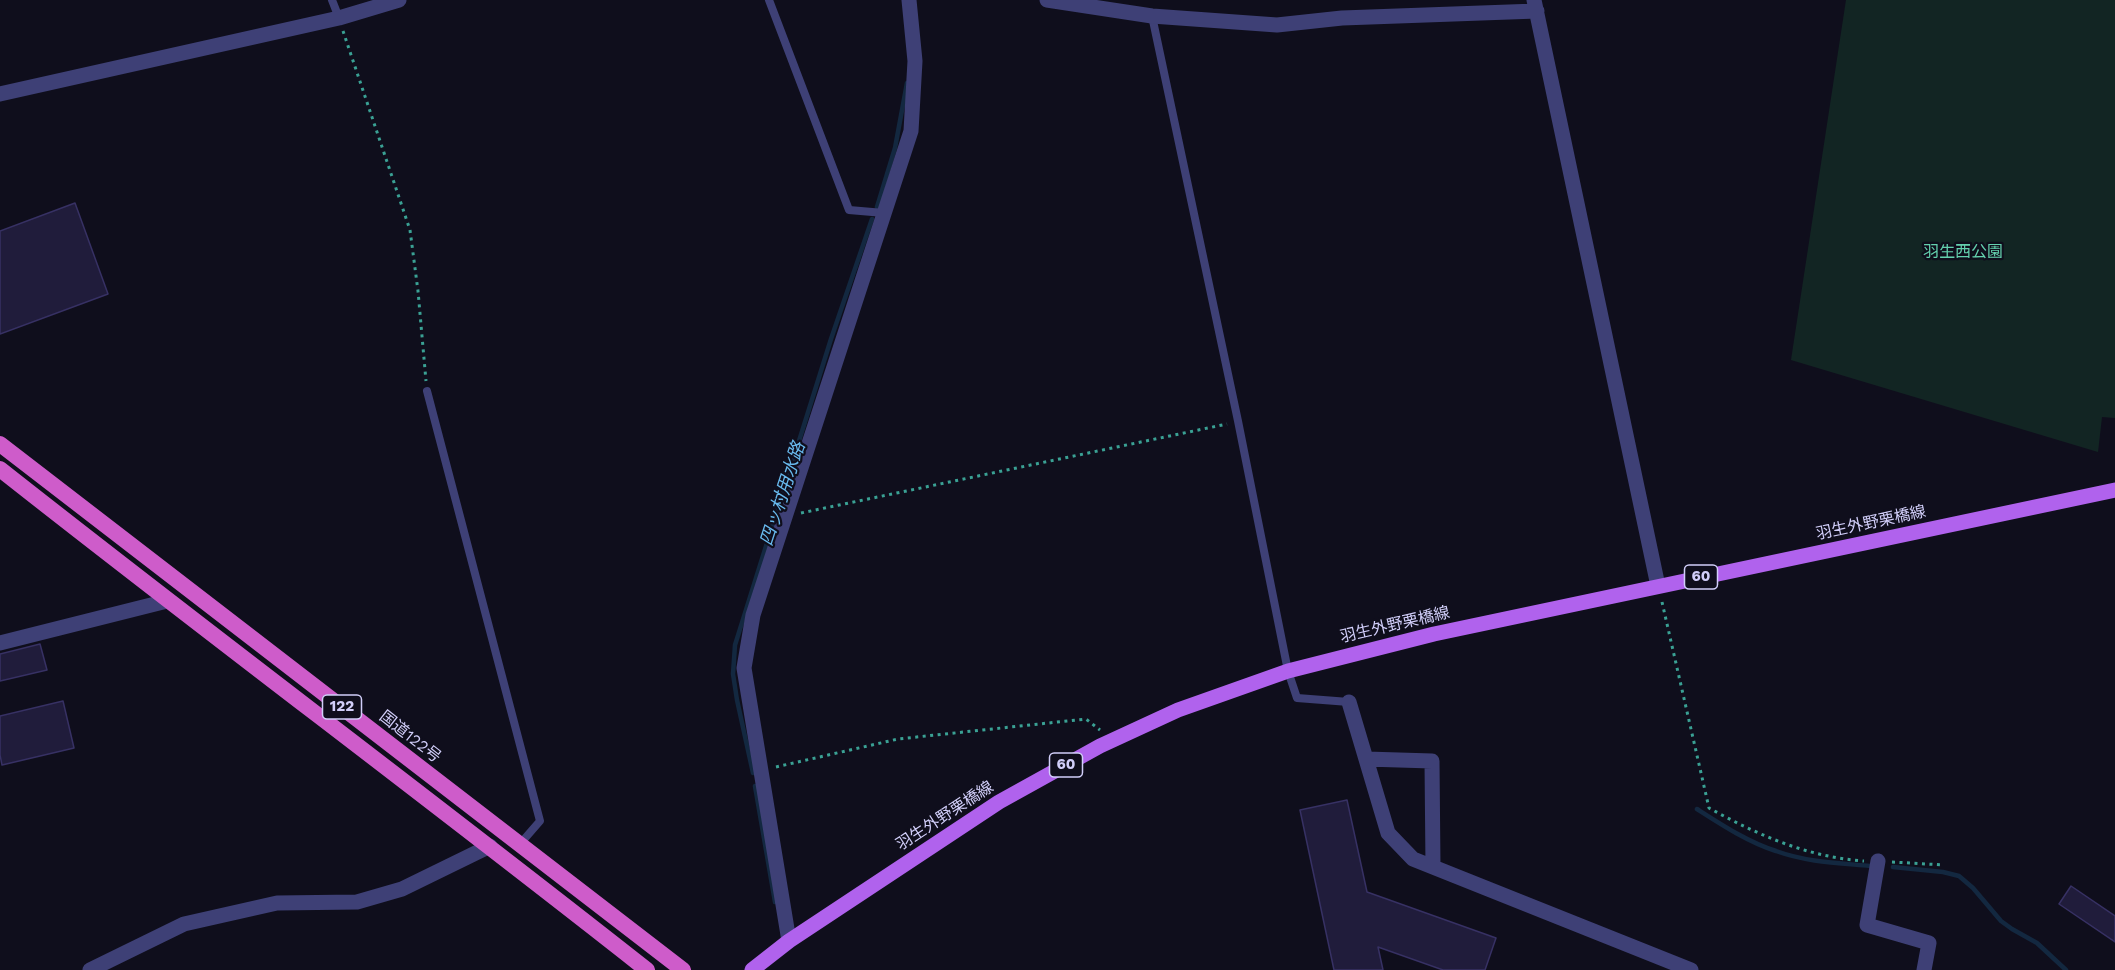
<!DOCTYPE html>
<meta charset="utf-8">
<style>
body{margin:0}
canvas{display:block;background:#0f0e1c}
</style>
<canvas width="2115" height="970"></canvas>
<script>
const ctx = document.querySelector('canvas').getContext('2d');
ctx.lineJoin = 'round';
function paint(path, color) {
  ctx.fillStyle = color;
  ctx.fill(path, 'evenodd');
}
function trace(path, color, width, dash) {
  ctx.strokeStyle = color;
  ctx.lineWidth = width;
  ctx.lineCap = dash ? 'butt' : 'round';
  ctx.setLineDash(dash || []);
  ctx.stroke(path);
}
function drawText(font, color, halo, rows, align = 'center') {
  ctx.font = font + ' "Work Sans","Noto Sans JP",sans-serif';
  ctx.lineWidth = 4.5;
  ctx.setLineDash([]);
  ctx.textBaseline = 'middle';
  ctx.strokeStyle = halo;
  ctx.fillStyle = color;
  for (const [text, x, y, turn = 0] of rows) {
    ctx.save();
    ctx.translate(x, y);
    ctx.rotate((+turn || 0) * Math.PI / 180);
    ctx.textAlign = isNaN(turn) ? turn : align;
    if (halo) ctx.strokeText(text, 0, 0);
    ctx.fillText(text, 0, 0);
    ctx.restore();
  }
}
const green = new Path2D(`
 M1846,0h269v418l-13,-1 -4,35 -307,-92z`);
const stream = new Path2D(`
 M877,207l18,-59 12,-65
 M753,773l-16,-73 -4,-26 2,-29 96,-306 41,-120
 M755,786l20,116
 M1697,809c25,16 51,33 79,42 30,11 62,12 94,15
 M1893,867l50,5 16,4 14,12 28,33 11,8 25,14 29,27`);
const building = new Path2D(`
 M75,203l33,91 -108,40v-103z
 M40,644l7,26 -47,11v-27z
 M63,701l11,47 -72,17 -2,-10v-39z
 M1347,800l20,92 129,46 -11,32h-42l-65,-23 5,23h-49l-34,-160z
 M2071,886l44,30v26l-56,-38z`);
const path = new Path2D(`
 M343,31l67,199 8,61 8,90
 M801,513l426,-89
 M1662,602l47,206c49,27 98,49 155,53
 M776,767l122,-28 188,-20 14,11
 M1892,862l52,3`);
const service = new Path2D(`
 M332,0l7,18
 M769,0l80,210 35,3
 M1152,16l86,405 50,250 9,27 52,4
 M427,391l113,430 -20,23`);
const minor = new Path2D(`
 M1047,0l105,16 125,9 65,-7 195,-7
 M1534,0l124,586
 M0,94l339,-76 60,-18
 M0,643l167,-42
 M1349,702l39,131 25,26 278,111
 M1366,759l66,2 1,106
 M1878,861l-11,64 62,18 -5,27
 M789,941l-45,-273 9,-53 158,-484 4,-70 -6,-61
 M90,970l94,-46 93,-21 80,-1 45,-13 88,-43`);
const primary = new Path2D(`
 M752,970l37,-29 210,-139 101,-56 78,-36 110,-39 146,-37 681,-144`);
const trunk = new Path2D(`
 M0,444l683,526
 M0,469c214,169 433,332 647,501`);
const shields = [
 [1701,577,33],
 [342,707,39],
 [1066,765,33]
];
const shieldNames = [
 ["60",1701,577],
 ["122",342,707],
 ["60",1066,765]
];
const parkNames = [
 ["羽生西公園",1963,252]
];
const streetNames = [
 ["羽生外野栗橋線",1871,523,-12],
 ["羽生外野栗橋線",1395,625,-13],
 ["国道122号",410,737,38],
 ["羽生外野栗橋線",945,816,-33]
];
const waterNames = [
 ["四ッ村用水路",783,494,-72]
];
paint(green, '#122523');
trace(stream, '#132840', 4.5);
paint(building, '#201c3b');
trace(building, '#373164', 1.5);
trace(path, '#3aa194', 3, [3, 4.5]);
trace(service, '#3e4076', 8);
trace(minor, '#3e4076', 15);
trace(primary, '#b062ed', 15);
trace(trunk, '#ce5cca', 16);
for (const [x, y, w] of shields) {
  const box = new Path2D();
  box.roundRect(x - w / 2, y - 12, w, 24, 4.5);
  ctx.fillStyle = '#0f0e1c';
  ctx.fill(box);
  trace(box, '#d1cef9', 1.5);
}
drawText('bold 15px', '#d1cef9', null, shieldNames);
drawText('16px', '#64d0ae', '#0f0e1c', parkNames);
drawText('16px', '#d1cef9', '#0f0e1c', streetNames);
drawText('italic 18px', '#68b9ed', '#0f0e1c', waterNames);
</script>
